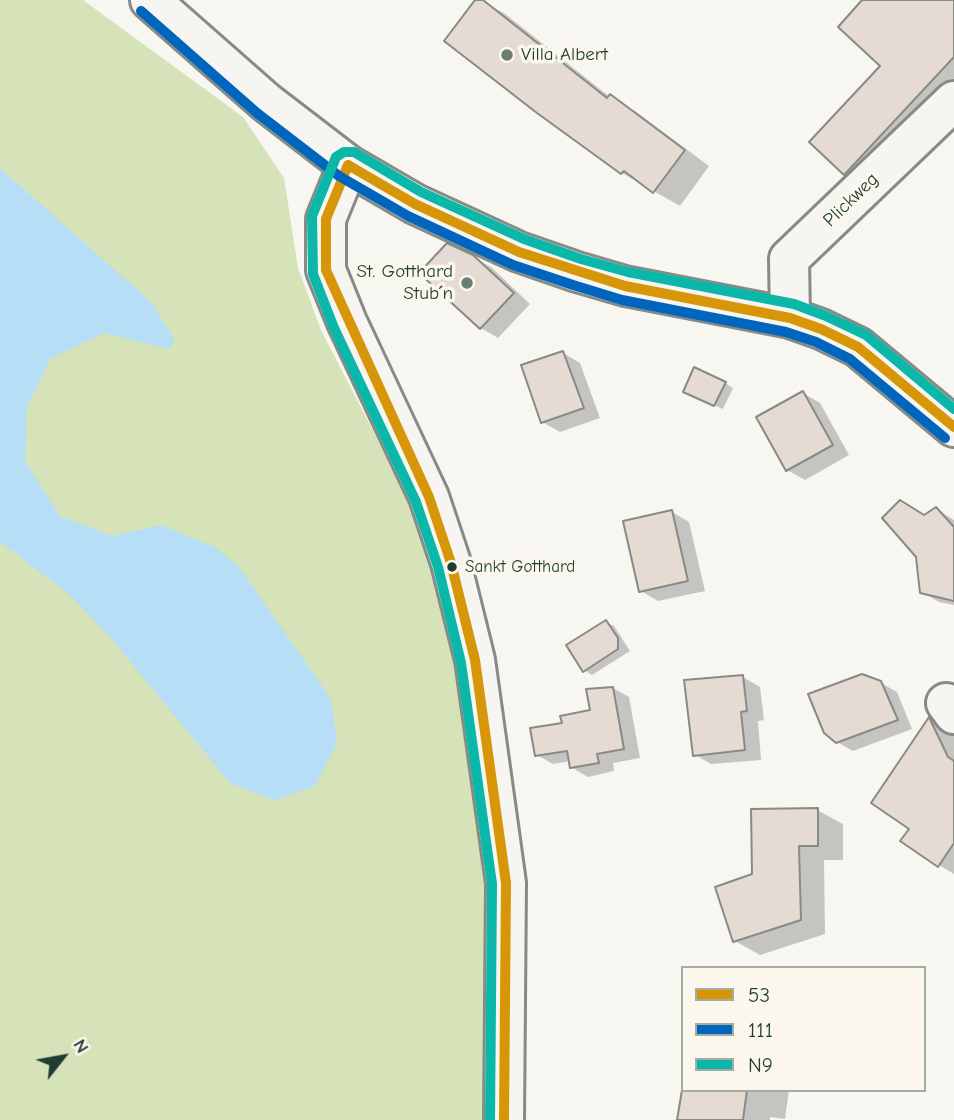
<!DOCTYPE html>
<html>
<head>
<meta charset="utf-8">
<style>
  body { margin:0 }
  #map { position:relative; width:954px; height:1120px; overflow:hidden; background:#f8f6f0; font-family:"Comic Neue",sans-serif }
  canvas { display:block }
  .legend { position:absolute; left:681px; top:966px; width:245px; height:126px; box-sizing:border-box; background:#fbf7ec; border:2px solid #a3ada2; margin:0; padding:9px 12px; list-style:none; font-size:21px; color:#1f3d34 }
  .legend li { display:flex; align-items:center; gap:14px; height:35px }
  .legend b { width:35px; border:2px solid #a3ada2 }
  .north { position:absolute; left:28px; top:1022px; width:70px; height:70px; -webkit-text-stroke:5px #fbf7ec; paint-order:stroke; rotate:59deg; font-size:19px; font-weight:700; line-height:28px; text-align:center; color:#1f3d34 }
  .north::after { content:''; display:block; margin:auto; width:24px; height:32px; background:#1f3d34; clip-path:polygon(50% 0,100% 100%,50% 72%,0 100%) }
</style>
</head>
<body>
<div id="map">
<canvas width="954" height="1120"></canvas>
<ul class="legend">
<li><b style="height:9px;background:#d79608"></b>53</li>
<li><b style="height:9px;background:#0065bd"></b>111</li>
<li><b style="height:9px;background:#0ab7a8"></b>N9</li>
</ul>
<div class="north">N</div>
</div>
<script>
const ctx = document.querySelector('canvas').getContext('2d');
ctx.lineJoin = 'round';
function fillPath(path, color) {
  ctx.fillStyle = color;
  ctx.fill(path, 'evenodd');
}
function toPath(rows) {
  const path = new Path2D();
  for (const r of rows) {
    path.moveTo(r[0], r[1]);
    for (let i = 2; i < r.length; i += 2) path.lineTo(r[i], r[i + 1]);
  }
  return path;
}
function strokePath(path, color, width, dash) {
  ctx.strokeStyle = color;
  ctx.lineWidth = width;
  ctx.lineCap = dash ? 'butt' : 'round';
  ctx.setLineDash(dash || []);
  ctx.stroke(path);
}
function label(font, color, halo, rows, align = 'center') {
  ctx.font = font + ' "Comic Neue",sans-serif';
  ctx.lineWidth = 7;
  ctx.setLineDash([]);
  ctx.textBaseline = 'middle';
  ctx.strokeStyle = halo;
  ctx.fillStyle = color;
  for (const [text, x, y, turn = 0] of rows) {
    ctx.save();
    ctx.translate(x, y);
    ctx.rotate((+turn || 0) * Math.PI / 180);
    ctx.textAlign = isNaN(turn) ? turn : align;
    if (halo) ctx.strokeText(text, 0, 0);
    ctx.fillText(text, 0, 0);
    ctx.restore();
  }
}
fillPath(toPath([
  [0,0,83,0,243,117,284,178,298,268,321,330,416,514,439,581,464,676,486,895,490,1120,0,1120]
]), '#d6e3b8');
fillPath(toPath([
  [0,168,152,303,175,341,168,349,104,333,50,359,27,407,25,461,60,516,112,536,161,525,216,548,239,567,331,699,337,743,315,786,275,800,230,783,110,637,70,595,0,542]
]), '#b6def6');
fillPath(toPath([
  [478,0,504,13,610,97,635,111,709,166,680,206,622,173,538,112],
  [865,0,954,0,954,93,867,186,845,173,882,66],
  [472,257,491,267,530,304,498,338,481,328,422,273],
  [563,353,580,363,600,418,560,432,542,422],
  [725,383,733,388,723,409,693,396],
  [803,393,820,403,849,455,805,480,787,470],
  [936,509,954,520,954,605,939,602,922,592,925,517],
  [672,512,689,522,705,591,658,601,641,591],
  [606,622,614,626,630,651,592,675,584,670],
  [743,677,760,687,764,720,758,721,761,760,711,764,694,754],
  [881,683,897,692,912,729,853,751,837,742],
  [613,688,629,697,640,758,613,763,614,771,588,777,571,767,570,761,553,764,537,755,564,724,592,712],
  [930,720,954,735,954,874,939,865,911,829],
  [817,810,843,824,843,860,824,860,825,934,760,955,735,941,754,876],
  [683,1090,789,1090,785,1119,770,1117,770,1120,674,1120,679,1120]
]), '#0003');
const building = toPath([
  [475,0,483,0,607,98,610,94,685,150,653,193,624,171,621,174,537,113,444,41,475,0],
  [862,0,954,0,954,57,844,175,809,142,880,66,838,27,862,0],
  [447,243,473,255,514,293,480,329,419,273,447,243],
  [563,351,584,408,541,423,521,365,563,351],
  [694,367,726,382,714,406,683,392,694,367],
  [803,391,833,445,786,471,756,417,803,391],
  [900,500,924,515,936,507,954,527,954,601,920,593,916,557,882,518,900,500],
  [672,510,688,581,639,592,623,521,672,510],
  [606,620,618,638,618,649,583,672,566,645,606,620],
  [862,674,881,681,898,720,836,743,824,733,808,694,862,674],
  [743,675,747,711,741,712,745,750,693,756,684,680,743,675],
  [613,687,624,749,597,754,599,763,570,768,567,751,535,756,530,728,562,723,560,716,590,710,586,689,613,687],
  [929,717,948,757,954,761,954,843,938,867,900,841,909,829,871,803,929,717],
  [818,808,818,846,799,846,801,920,733,942,715,887,752,874,751,809,818,808],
  [682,1090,747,1090,743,1120,677,1120,682,1090]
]);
fillPath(building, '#e5dbd2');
strokePath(building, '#868b86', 2);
const minor = toPath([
  [790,318,789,259,954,101],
  [946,703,954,714]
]);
const tertiary = toPath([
  [348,165,326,219,326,270,347,322,429,497,451,563,475,660,506,883,504,1120]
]);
const secondary = toPath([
  [150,0,266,102,348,165,415,204,519,252,577,272,625,286,790,318,821,329,858,347,954,427]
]);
strokePath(minor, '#868b86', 44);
strokePath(tertiary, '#868b86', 44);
strokePath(secondary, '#868b86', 44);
strokePath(minor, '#f6f5f1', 38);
strokePath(tertiary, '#f6f5f1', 38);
strokePath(secondary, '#f6f5f1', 38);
strokePath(toPath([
  [348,165,326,219,326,270,429,497,451,563,475,660,506,883,504,1120],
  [348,165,415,204,519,252,625,286,790,318,821,329,858,347,954,427]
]), '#d79608', 10);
strokePath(toPath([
  [141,11,257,113,339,176,408,216,513,265,573,285,622,300,786,332,816,342,850,359,945,438]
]), '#0065bd', 10);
strokePath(toPath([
  [490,1120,492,884,461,663,438,567,416,502,334,328,313,274,312,216,336,157,344,152,354,152,421,192,524,239,581,259,628,272,794,304,826,316,866,335,954,409]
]), '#0ab7a8', 10);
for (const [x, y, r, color] of [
  [507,55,7,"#6b7e76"],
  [467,283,7,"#6b7e76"],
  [452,567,6,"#1f3d34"]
]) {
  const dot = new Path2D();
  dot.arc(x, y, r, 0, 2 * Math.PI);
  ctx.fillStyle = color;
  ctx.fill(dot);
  strokePath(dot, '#fbf7ec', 2.5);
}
label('17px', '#1f3d34', '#fbf7ec', [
  ["Sankt Gotthard",465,567]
], 'left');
label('19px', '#1f3d34', '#fbf7ec', [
  ["Villa Albert",521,55],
  ["St. Gotthard",453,272,"right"],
  ["Stub´n",453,294,"right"]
], 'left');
label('19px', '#1f3d34', '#fbf7ec', [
  ["Plickweg",851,200,-44]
]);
</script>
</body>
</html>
